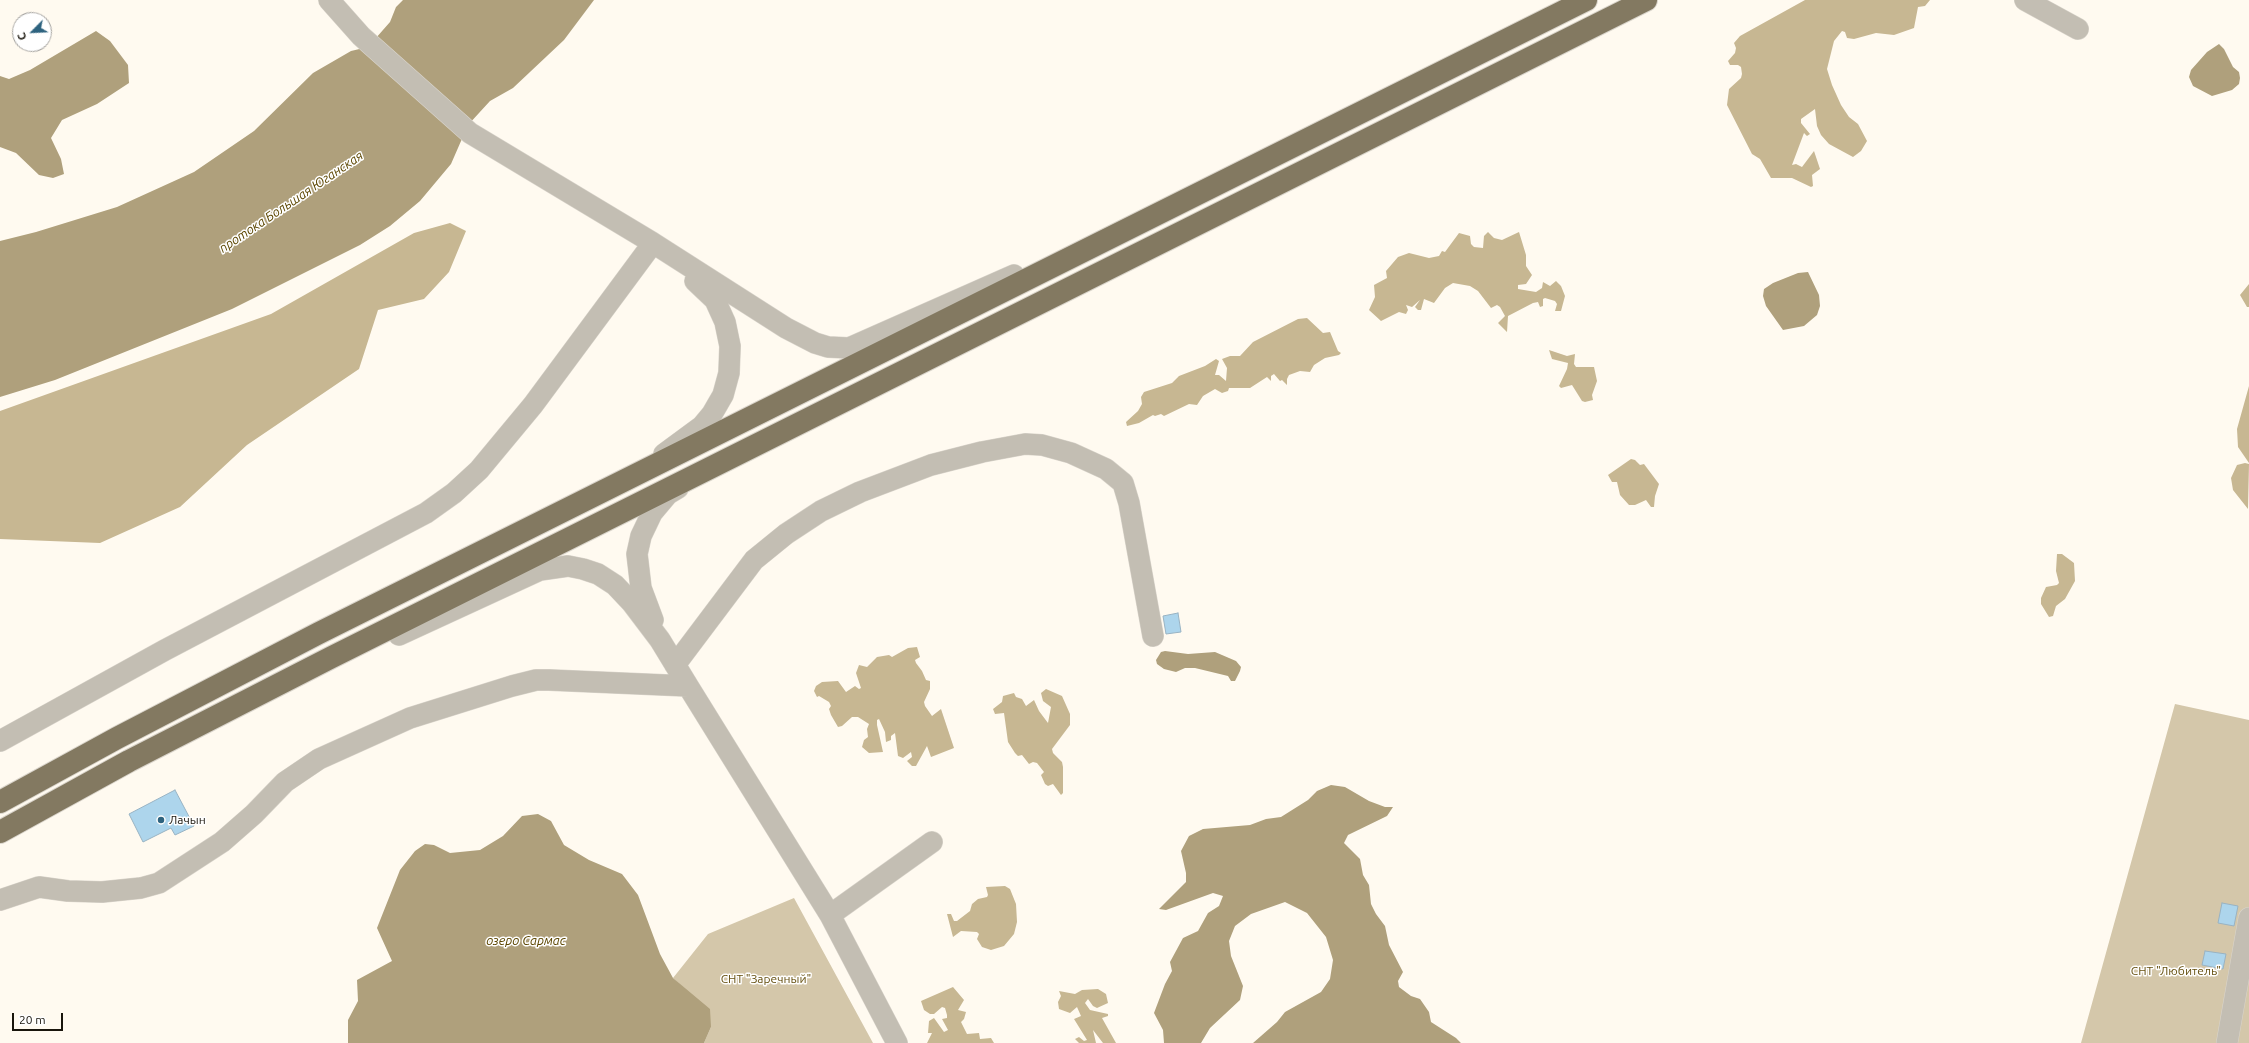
<!DOCTYPE html>
<html>
<head>
<meta charset="utf-8">
<style>
  body { margin:0 }
  #map { position:relative; width:2249px; height:1043px; overflow:hidden; background:#fffaf0; font-family:Ubuntu,sans-serif }
  canvas { display:block }
  .north { position:absolute; left:12px; top:12px; width:40px; height:40px; box-sizing:border-box; background:#fff; border:1px solid #a3a19e; border-radius:50%; rotate:246deg; font-size:11px; font-weight:700; line-height:16px; text-align:center; color:#19150c }
  .north::after { content:''; display:block; margin:auto; width:14px; height:18px; background:#2e637f; clip-path:polygon(50% 0,100% 100%,50% 72%,0 100%) }
  .scale { position:absolute; left:12px; top:1013px; width:51px; height:18px; box-sizing:border-box; border:2px solid #19150c; border-top:0; padding-left:5px; font-size:12px; line-height:14px; white-space:nowrap; color:#19150c; -webkit-text-stroke:3px #fff; paint-order:stroke }
</style>
</head>
<body>
<div id="map">
<canvas width="2249" height="1043"></canvas>
<div class="north">С</div>
<div class="scale">20 m</div>
</div>
<script>
const ctx = document.querySelector('canvas').getContext('2d');
ctx.lineJoin = 'round';
function fillPath(path, color) {
  ctx.fillStyle = color;
  ctx.fill(path, 'evenodd');
}
function toPath(rows) {
  const path = new Path2D();
  for (const r of rows) {
    path.moveTo(r[0], r[1]);
    for (let i = 2; i < r.length; i += 2) path.lineTo(r[i], r[i + 1]);
  }
  return path;
}
function strokePath(path, color, width, dash) {
  ctx.strokeStyle = color;
  ctx.lineWidth = width;
  ctx.lineCap = dash ? 'butt' : 'round';
  ctx.setLineDash(dash || []);
  ctx.stroke(path);
}
function label(font, color, halo, rows, align = 'center') {
  ctx.font = font + ' Ubuntu,sans-serif';
  ctx.lineWidth = 3;
  ctx.setLineDash([]);
  ctx.textBaseline = 'middle';
  ctx.strokeStyle = halo;
  ctx.fillStyle = color;
  for (const [text, x, y, turn = 0] of rows) {
    ctx.save();
    ctx.translate(x, y);
    ctx.rotate((+turn || 0) * Math.PI / 180);
    ctx.textAlign = isNaN(turn) ? turn : align;
    if (halo) ctx.strokeText(text, 0, 0);
    ctx.fillText(text, 0, 0);
    ctx.restore();
  }
}
fillPath(toPath([
  [2175,704,2249,720,2249,1043,2081,1043],
  [794,898,873,1043,704,1043,711,1027,690,994,673,978,708,934]
]), '#d4c7aa');
fillPath(toPath([
  [1805,0,1930,0,1925,6,1918,7,1914,28,1894,35,1876,33,1854,39,1847,38,1845,32,1842,31,1834,41,1827,69,1832,85,1841,105,1849,117,1858,124,1867,141,1861,151,1853,157,1829,144,1821,135,1817,126,1815,109,1801,119,1801,123,1810,134,1807,136,1804,133,1792,165,1796,164,1802,167,1814,151,1820,169,1812,175,1813,186,1811,187,1792,178,1771,178,1760,159,1752,154,1727,105,1729,89,1741,78,1742,74,1741,67,1738,65,1730,65,1728,61,1735,53,1736,48,1734,43,1740,36],
  [450,223,466,231,449,272,424,299,378,310,359,369,247,445,180,507,100,543,0,539,0,411,271,314,414,233],
  [1488,232,1494,238,1502,240,1519,232,1526,255,1526,266,1532,275,1526,284,1518,285,1518,289,1536,292,1542,288,1543,282,1550,286,1556,281,1561,286,1565,296,1561,311,1555,311,1557,304,1555,301,1545,298,1543,299,1543,306,1540,307,1538,302,1533,303,1508,316,1507,332,1498,323,1505,316,1500,307,1497,305,1491,308,1478,291,1470,286,1453,283,1445,288,1434,303,1424,299,1421,310,1418,310,1415,307,1420,300,1412,307,1406,305,1408,310,1406,314,1399,312,1381,321,1369,310,1375,297,1374,285,1387,278,1386,271,1398,257,1409,253,1429,258,1439,256,1442,251,1445,252,1459,233,1470,236,1471,244,1474,247,1483,248,1484,236],
  [2249,284,2249,307,2247,307,2240,295],
  [1307,318,1323,333,1330,332,1338,351,1341,353,1339,355,1325,358,1314,365,1310,372,1300,371,1289,375,1287,379,1287,385,1282,380,1280,381,1274,374,1271,376,1271,381,1267,377,1250,388,1229,388,1228,391,1222,393,1215,389,1203,396,1197,405,1189,404,1164,416,1161,414,1155,416,1153,415,1139,423,1127,426,1126,422,1138,411,1142,404,1141,397,1144,392,1172,383,1179,376,1205,366,1216,359,1219,361,1215,375,1219,375,1226,381,1227,368,1222,359,1230,356,1240,356,1253,342,1298,319],
  [1549,350,1567,356,1575,354,1574,364,1576,367,1594,367,1597,381,1592,395,1593,400,1585,402,1582,401,1572,385,1561,388,1559,386,1567,369,1568,363,1552,359],
  [2249,386,2249,463,2238,447,2237,429],
  [1631,459,1635,460,1640,465,1644,464,1659,484,1655,496,1654,507,1651,507,1646,500,1635,505,1629,505,1620,495,1617,482,1612,482,1608,475],
  [2245,463,2249,464,2248,509,2233,490,2231,478,2237,465],
  [2057,554,2062,554,2074,563,2075,581,2065,599,2056,606,2053,616,2049,617,2041,604,2041,598,2046,587,2057,585,2059,583,2056,571],
  [917,647,920,657,915,660,916,663,922,671,926,680,930,681,930,689,924,702,925,706,932,716,941,709,954,748,931,757,927,746,916,766,912,766,907,761,912,757,911,752,903,758,898,756,895,733,891,736,891,740,886,742,885,732,879,719,877,720,877,725,883,752,869,753,862,747,864,740,868,737,867,729,869,724,858,717,852,717,842,726,838,727,831,715,829,709,831,706,829,702,819,696,817,697,814,691,816,686,822,682,838,681,846,692,855,686,859,689,861,688,856,673,859,665,867,667,877,657,889,655,892,657,908,648],
  [1046,689,1062,696,1070,714,1070,725,1052,749,1053,753,1062,762,1063,767,1063,793,1061,795,1053,784,1048,786,1045,784,1041,775,1044,772,1037,763,1033,762,1029,764,1022,755,1018,756,1015,753,1008,742,1004,713,995,714,993,709,1002,702,1003,696,1014,693,1016,697,1022,699,1026,706,1034,700,1039,711,1048,723,1051,707,1043,701,1041,693],
  [1005,886,1010,889,1016,904,1017,922,1014,934,1004,946,991,950,982,947,977,939,979,934,977,932,961,931,953,937,947,914,951,914,954,921,957,921,970,911,972,904,978,899,987,897,988,895,986,887],
  [953,987,964,1000,958,1010,966,1012,964,1019,961,1022,967,1034,979,1033,980,1039,991,1038,994,1043,927,1043,932,1033,928,1033,929,1021,934,1018,944,1032,948,1030,942,1019,947,1018,947,1015,945,1008,942,1007,934,1014,930,1014,924,1010,921,1001],
  [1098,989,1106,994,1108,1003,1097,1008,1093,1006,1088,999,1085,1003,1090,1010,1108,1014,1108,1016,1102,1018,1116,1043,1103,1043,1093,1030,1096,1043,1079,1043,1075,1039,1079,1037,1084,1041,1087,1040,1074,1019,1081,1016,1077,1007,1070,1013,1059,1009,1058,1002,1061,996,1059,991,1075,994,1082,990]
]), '#c7b792');
fillPath(toPath([
  [403,0,594,0,564,40,513,88,490,101,468,125,451,164,420,201,390,226,360,245,232,309,55,380,0,397,0,241,36,232,117,207,194,172,254,131,313,73,351,51,368,47,390,22,396,7],
  [96,31,110,41,128,65,129,83,97,104,62,120,51,138,61,159,64,174,53,178,39,175,16,153,0,147,0,76,9,79,30,70],
  [2219,44,2224,49,2233,67,2239,72,2240,78,2239,84,2232,90,2212,96,2193,86,2189,77,2191,70,2207,52],
  [1808,272,1819,295,1820,306,1817,315,1804,326,1783,330,1766,306,1763,296,1764,289,1773,283,1798,273],
  [1165,651,1188,654,1215,652,1236,661,1241,667,1240,671,1235,681,1231,681,1228,676,1195,668,1185,668,1176,672,1164,669,1157,664,1156,660,1161,652],
  [1331,785,1345,787,1369,801,1385,807,1393,807,1387,816,1348,835,1344,843,1360,859,1363,875,1369,885,1371,904,1376,914,1385,926,1389,945,1403,972,1398,981,1399,987,1411,996,1420,999,1429,1012,1431,1022,1456,1038,1461,1043,1253,1043,1277,1022,1285,1012,1321,992,1330,979,1333,960,1326,937,1307,913,1285,902,1251,914,1235,926,1229,941,1231,956,1243,986,1240,1000,1210,1028,1201,1043,1164,1043,1163,1030,1154,1013,1165,984,1172,971,1170,962,1183,938,1198,931,1208,913,1219,906,1223,896,1213,893,1166,910,1159,909,1186,882,1186,873,1181,851,1189,836,1203,829,1250,825,1266,819,1281,817,1308,800,1317,791],
  [538,814,551,821,564,845,589,860,622,874,638,895,660,954,673,978,710,1009,711,1027,704,1043,348,1043,348,1020,358,1001,357,980,392,961,377,928,400,870,415,851,425,844,434,845,450,853,480,850,503,836,522,816]
]), '#afa07c');
const building = toPath([
  [1178,613,1181,632,1166,634,1163,616,1178,613],
  [175,790,194,826,175,835,171,828,143,842,129,814,175,790],
  [2222,903,2238,906,2234,926,2218,923,2222,903],
  [2205,951,2226,954,2223,969,2202,965,2205,951]
]);
fillPath(building, '#add5ec');
strokePath(building, '#99b3c3', 1);
const minor = toPath([
  [329,0,361,36,470,133,653,243,786,328,815,343,828,347,849,348,1014,275],
  [2025,0,2078,29],
  [664,454,702,426,712,414,723,395,729,373,730,346,725,322,715,300,695,281],
  [653,620,641,588,637,554,641,536,652,513,668,494,678,488],
  [399,635,540,570,568,566,583,569,598,574,615,585,632,603,660,640,688,686,830,915,897,1043],
  [675,665,754,560,786,534,821,511,860,492,931,465,982,452,1025,444,1042,445,1071,453,1106,469,1123,483,1129,503,1153,636],
  [0,741,165,650,426,513,454,493,479,470,533,405,653,243],
  [0,900,39,887,68,891,102,892,141,888,159,883,222,842,254,814,285,782,319,759,410,718,512,686,536,680,549,680,688,686],
  [830,915,932,842],
  [2227,1043,2249,918]
]);
const highway = toPath([
  [0,802,117,738,319,633,1586,0],
  [0,832,129,761,332,657,1646,0]
]);
strokePath(minor, '#dad5cc', 22);
strokePath(highway, '#dad5cc', 24);
strokePath(minor, '#c3beb3', 21);
strokePath(highway, '#837961', 22);
for (const [x, y, r, color] of [
  [161,820,4,"#2e637f"]
]) {
  const dot = new Path2D();
  dot.arc(x, y, r, 0, 2 * Math.PI);
  ctx.fillStyle = color;
  ctx.fill(dot);
  strokePath(dot, '#fff', 1.5);
}
label('12px', '#19150c', '#fff', [
  ["Лачын",169,820]
], 'left');
label('12px', '#654f0f', '#fff', [
  ["СНТ \"Любитель\"",2176,971],
  ["СНТ \"Заречный\"",766,979]
]);
label('italic 13px', '#5c4600', '#fff', [
  ["протока Большая Юганская",291,202,-34],
  ["озеро Сармас",526,941]
]);
</script>
</body>
</html>
